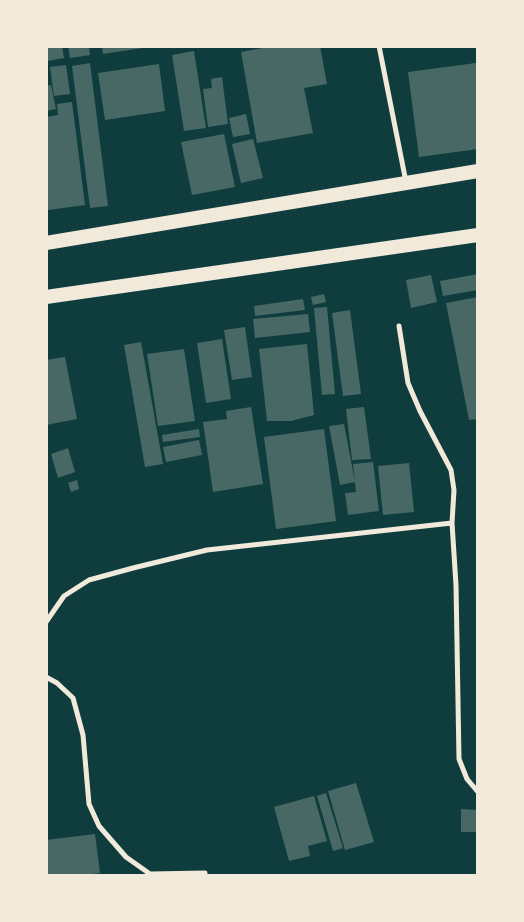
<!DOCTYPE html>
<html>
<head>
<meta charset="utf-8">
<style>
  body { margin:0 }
  #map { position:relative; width:524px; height:922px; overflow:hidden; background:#0f3d3e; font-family:Lato,sans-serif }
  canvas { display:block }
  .frame { position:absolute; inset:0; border:48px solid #f1e9da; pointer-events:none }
</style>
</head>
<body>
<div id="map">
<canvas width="524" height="922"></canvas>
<div class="frame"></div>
</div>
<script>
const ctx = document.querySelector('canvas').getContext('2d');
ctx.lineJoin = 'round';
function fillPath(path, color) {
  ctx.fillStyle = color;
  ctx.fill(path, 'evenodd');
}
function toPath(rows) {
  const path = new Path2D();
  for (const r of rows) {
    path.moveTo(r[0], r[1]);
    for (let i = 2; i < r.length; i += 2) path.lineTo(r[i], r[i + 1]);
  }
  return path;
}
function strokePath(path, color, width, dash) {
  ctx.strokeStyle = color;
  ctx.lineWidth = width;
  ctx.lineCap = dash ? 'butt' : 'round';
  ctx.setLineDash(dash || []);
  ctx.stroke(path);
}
fillPath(toPath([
  [46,46,62,46,64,58,48,61],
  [68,46,89,46,90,55,70,58],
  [102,46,149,46,149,47,103,54],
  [273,46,320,46,327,84,304,88,313,133,257,143,241,52],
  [194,51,206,128,184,131,172,55],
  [90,63,108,206,90,208,72,66],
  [476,63,478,78,478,149,419,157,408,72],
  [159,64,165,111,105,120,98,73],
  [66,65,70,94,54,96,50,67],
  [222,77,228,124,208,127,203,89,212,88,211,79],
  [51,85,56,109,46,111,46,86],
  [72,102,85,205,48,210,46,196,46,117,58,115,57,104],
  [246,114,250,134,233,137,229,118],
  [224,134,235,187,192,195,181,142],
  [253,139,263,178,241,183,232,144],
  [478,274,478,290,443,296,440,281],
  [431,275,437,302,411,308,406,280],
  [324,294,326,302,313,305,311,297],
  [478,297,478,419,469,420,446,303],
  [303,299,305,310,255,316,254,306],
  [327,307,335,394,322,395,314,308],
  [350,310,361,394,343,396,332,313],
  [308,314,310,332,255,338,253,319],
  [245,327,252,377,232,380,224,330],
  [222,339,231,399,206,403,197,343],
  [141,342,163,464,145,467,124,345],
  [307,344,314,415,291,421,267,421,259,349],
  [184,349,195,421,158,426,147,354],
  [65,357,77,419,46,425,46,360],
  [251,407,263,484,213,492,203,422,227,419,226,411],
  [364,407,371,459,352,460,346,409],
  [344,424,355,482,340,485,329,426],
  [199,429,200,437,163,442,162,435],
  [324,429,336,521,276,529,264,437],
  [199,440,202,455,166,462,163,447],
  [68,448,75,472,58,478,51,454],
  [373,462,379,511,348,515,345,493,356,492,353,464],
  [409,463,414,512,383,515,378,466],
  [77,480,79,489,71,492,68,483],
  [356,783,374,842,345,850,328,791],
  [326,793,343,848,333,851,317,796],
  [314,796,327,841,308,846,310,856,289,861,274,807],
  [461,809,478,810,478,832,461,832],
  [95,834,100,873,76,876,46,876,46,840]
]), '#486865');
strokePath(toPath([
  [379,46,406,182],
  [399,326,408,383,420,411,451,470,454,490,452,523],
  [46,622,64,596,89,580,133,568,207,550,452,523,456,585,459,759,467,779,478,792],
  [46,677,57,683,73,698,83,735,89,804,99,826,126,857,150,874,205,873]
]), '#f1e9da', 5);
strokePath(toPath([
  [46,243,478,171],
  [46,297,478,235]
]), '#f1e9da', 14);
</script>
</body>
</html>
